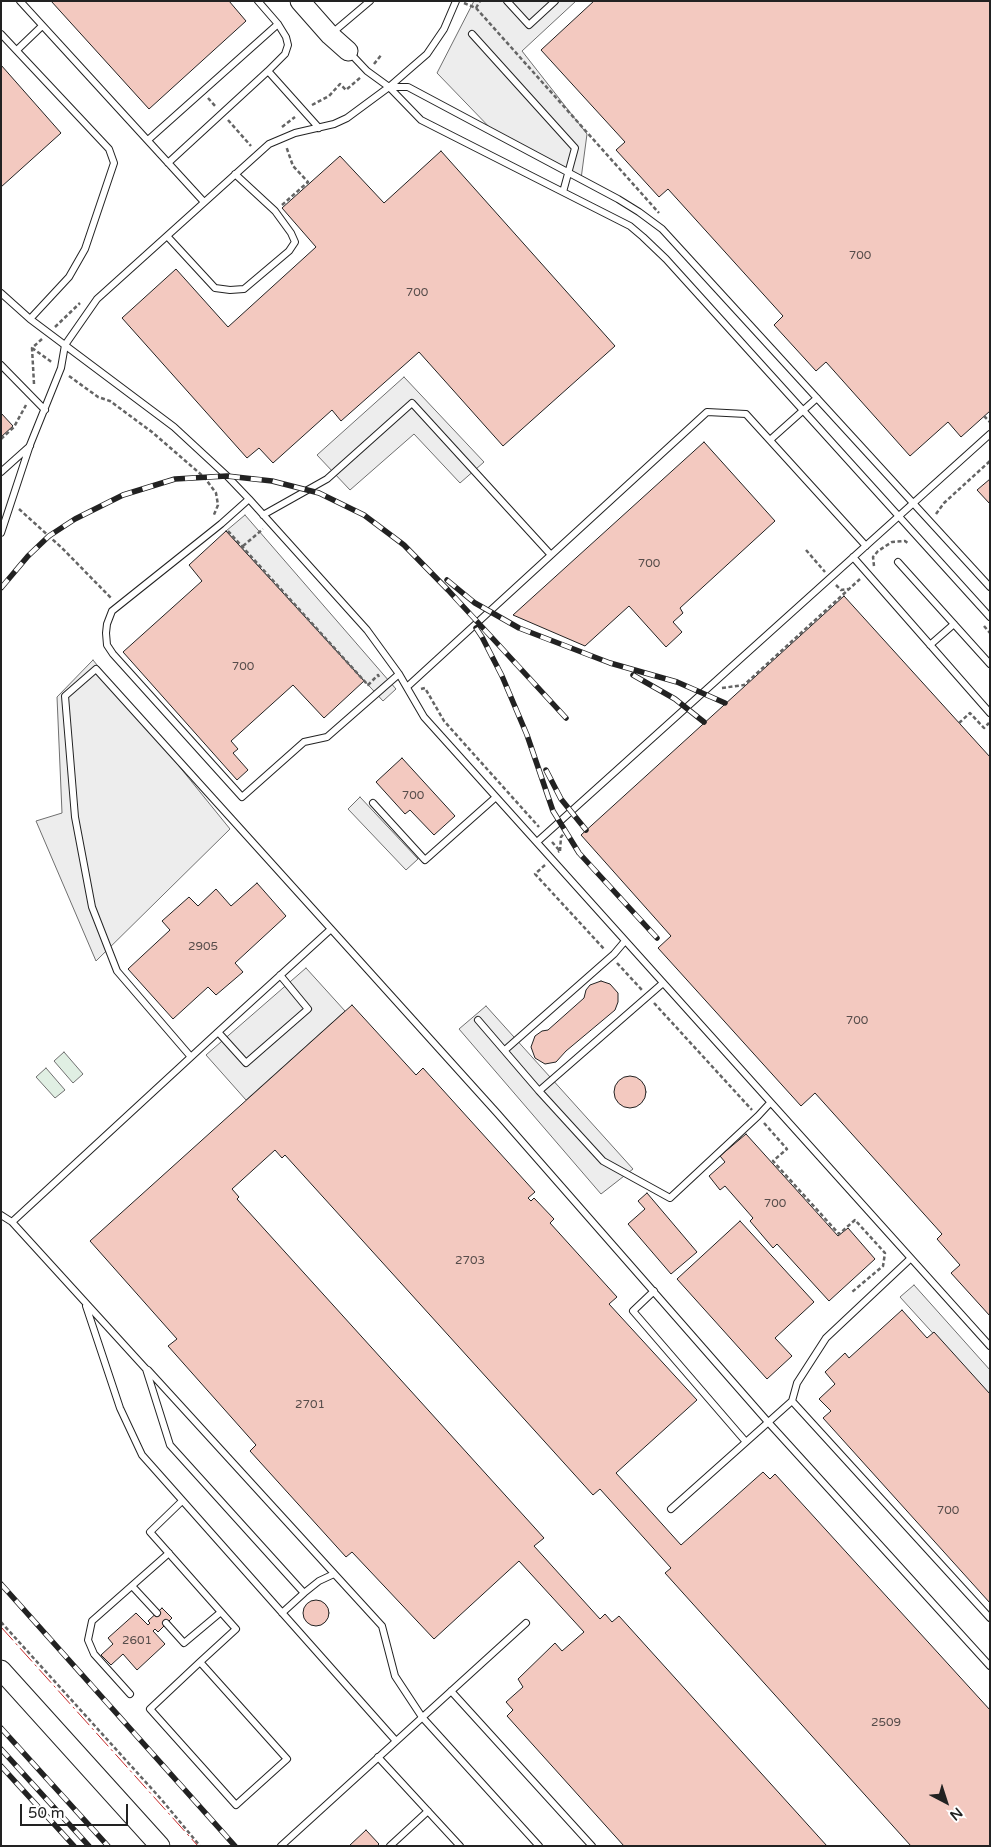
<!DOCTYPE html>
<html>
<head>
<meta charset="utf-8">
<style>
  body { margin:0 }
  #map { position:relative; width:991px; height:1847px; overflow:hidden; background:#fff; font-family:"Varela Round",sans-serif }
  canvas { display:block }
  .frame { position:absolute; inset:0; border:2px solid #222; pointer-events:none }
  .north { position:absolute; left:921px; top:1777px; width:50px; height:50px; -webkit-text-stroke:4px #fff; paint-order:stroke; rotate:140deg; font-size:14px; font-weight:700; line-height:20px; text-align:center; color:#222 }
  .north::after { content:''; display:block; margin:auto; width:18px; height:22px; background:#222; clip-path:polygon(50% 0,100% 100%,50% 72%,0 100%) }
  .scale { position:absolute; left:20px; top:1804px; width:108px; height:22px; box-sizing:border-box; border:2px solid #222; border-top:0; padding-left:6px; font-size:15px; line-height:18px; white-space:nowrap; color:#222; -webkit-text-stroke:4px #fff; paint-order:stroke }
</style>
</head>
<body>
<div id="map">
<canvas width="991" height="1847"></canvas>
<div class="frame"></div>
<div class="north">N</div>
<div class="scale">50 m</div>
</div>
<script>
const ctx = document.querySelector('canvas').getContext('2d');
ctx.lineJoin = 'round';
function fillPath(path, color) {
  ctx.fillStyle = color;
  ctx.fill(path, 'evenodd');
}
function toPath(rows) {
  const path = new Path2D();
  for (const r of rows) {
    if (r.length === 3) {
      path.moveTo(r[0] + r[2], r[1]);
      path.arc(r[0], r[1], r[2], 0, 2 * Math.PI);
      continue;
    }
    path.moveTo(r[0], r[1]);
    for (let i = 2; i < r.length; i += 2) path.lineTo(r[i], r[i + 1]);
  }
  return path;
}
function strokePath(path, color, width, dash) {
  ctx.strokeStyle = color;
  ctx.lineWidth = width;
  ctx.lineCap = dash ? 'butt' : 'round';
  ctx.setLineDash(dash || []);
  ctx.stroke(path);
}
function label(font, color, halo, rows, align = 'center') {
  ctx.font = font + ' "Varela Round",sans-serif';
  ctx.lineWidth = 4;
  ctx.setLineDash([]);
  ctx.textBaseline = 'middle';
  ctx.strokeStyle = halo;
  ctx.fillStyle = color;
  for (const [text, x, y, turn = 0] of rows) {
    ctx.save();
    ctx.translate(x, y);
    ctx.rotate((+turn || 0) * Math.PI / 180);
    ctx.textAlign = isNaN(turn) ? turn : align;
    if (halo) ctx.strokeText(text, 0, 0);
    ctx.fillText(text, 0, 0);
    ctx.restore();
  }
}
const green = toPath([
  [64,1052,83,1074,73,1083,54,1061,64,1052],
  [46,1068,65,1090,55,1098,36,1077,46,1068]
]);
fillPath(green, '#e0efe3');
strokePath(green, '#6f6f6f', 1);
const parking = toPath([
  [474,1,576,1,522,51,587,134,581,179,495,133,437,73,474,1],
  [404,377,484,462,460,483,414,434,350,490,317,455,404,377],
  [245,515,396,689,383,701,226,531,245,515],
  [93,660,230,829,96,961,36,821,62,813,57,697,93,660],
  [360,797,418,859,406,870,348,809,360,797],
  [306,968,345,1011,246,1100,206,1055,306,968],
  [486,1006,633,1169,601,1194,459,1029,486,1006],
  [914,1285,990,1370,990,1396,900,1297,914,1285]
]);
fillPath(parking, '#ededed');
strokePath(parking, '#6f6f6f', 1);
const building = toPath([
  [51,1,229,1,246,21,149,109,51,1],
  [594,1,990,1,990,411,961,437,948,422,910,456,826,362,816,371,774,325,783,316,668,189,659,197,616,150,625,142,541,50,594,1],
  [1,65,61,133,1,187,1,65],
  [441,151,615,346,503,446,419,352,341,421,332,410,273,463,259,448,247,458,122,318,176,269,228,327,316,247,282,208,340,156,384,203,441,151],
  [1,413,13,426,1,437,1,413],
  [704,442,775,521,680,608,683,613,673,622,682,632,666,647,629,606,585,646,513,615,704,442],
  [990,479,990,504,977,490,990,479],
  [226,531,364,681,324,718,293,685,231,741,238,749,233,753,248,770,237,780,123,652,202,581,189,565,226,531],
  [844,596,990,757,990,1316,951,1273,960,1265,937,1239,942,1234,815,1093,801,1106,658,948,671,936,581,835,844,596],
  [402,758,455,816,434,835,410,810,405,814,376,782,402,758],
  [257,883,286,916,235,963,243,972,216,995,208,987,173,1019,128,969,170,930,162,921,189,897,198,906,216,889,231,906,257,883],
  [601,981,610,984,618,993,618,1002,615,1010,566,1051,556,1062,545,1064,535,1058,531,1047,535,1036,542,1031,548,1030,584,998,586,990,590,985,601,981],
  [352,1005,416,1075,423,1068,535,1192,528,1198,531,1201,534,1198,554,1219,550,1223,617,1297,609,1304,697,1400,616,1473,681,1545,763,1472,770,1479,775,1474,990,1710,990,1846,911,1846,665,1573,671,1568,600,1489,593,1495,285,1155,282,1158,275,1150,232,1189,239,1197,237,1199,544,1538,534,1546,600,1619,605,1614,612,1622,619,1616,827,1846,624,1846,507,1716,513,1710,506,1702,523,1687,518,1679,555,1643,562,1651,584,1632,519,1561,434,1639,352,1552,346,1557,250,1451,256,1445,168,1346,177,1339,90,1241,352,1005],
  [630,1092,16],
  [746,1134,838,1236,848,1228,875,1259,829,1301,777,1244,773,1248,750,1221,753,1218,725,1186,720,1190,709,1176,725,1162,720,1156,746,1134],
  [647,1193,697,1252,671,1274,628,1224,645,1209,638,1201,647,1193],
  [740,1221,814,1302,775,1338,792,1356,767,1379,677,1279,740,1221],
  [902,1310,927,1338,934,1332,990,1394,990,1603,823,1418,831,1411,819,1399,835,1384,825,1372,845,1353,849,1358,902,1310],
  [316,1613,13],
  [162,1608,172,1618,158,1632,155,1629,153,1631,165,1644,137,1670,123,1654,111,1665,101,1655,113,1644,108,1638,136,1613,148,1625,150,1623,148,1621,162,1608],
  [366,1830,379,1844,377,1846,349,1846,366,1830]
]);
fillPath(building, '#f3c9c0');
strokePath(building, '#222', 1);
const lane = toPath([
  [20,1,204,202],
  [258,1,278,24,286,37,288,45,285,54,268,71,319,128],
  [507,1,529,25,555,1],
  [1,34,109,149,114,163,85,249,69,277,30,319],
  [331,34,370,1],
  [472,34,575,148,563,192],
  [17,50,42,26],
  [350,53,367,71,389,87,421,120,630,226,643,237,666,259,990,617],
  [389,87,408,87,618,199,639,212,662,229,990,587],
  [148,140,278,24],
  [168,163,268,71],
  [167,236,215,288,230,290,244,289,289,251,295,242,291,233,275,211,235,174],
  [1,293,30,319,174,427,227,476,249,499,367,630,399,674,424,717,990,1346],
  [1,365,45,410],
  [770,440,817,398],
  [1,472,30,446],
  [249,499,221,524,112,611,107,624,106,633,107,645,113,654,242,797,304,742,327,737,399,674],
  [263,515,327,479,412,403,551,555],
  [1,533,30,445,61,368,65,345,97,299,269,144,295,133,334,124,347,118,389,87,427,54,444,29,456,1],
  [853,557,990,713],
  [898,562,990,664],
  [930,645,954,624],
  [407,687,707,412,746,414,866,546],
  [373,803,425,860,496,797],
  [537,842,990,434],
  [280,975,308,1009,246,1063,218,1032,331,929,497,1113,768,1422,990,1666],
  [663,983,539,1091,603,1161,670,1198,758,1116,770,1103],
  [478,1020,539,1091],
  [218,1032,12,1222,146,1369,170,1445,304,1593,319,1581,334,1574],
  [505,1050,614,954,625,941],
  [191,1057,117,971,92,907,75,817,65,696,96,669,331,929],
  [1,1215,12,1222],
  [910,1259,826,1338,797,1383,792,1401,990,1618],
  [654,1291,633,1311,746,1442],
  [86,1306,120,1408,142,1455,396,1741],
  [148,1370,382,1626,395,1676,422,1717,539,1846],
  [182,1501,150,1532,236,1629,200,1662,150,1709,236,1805,287,1759,200,1662],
  [671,1509,792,1401],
  [132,1586,157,1613],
  [282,1613,304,1593],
  [166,1623,184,1643,221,1612],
  [451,1691,592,1846],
  [130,1694,94,1654,88,1640,92,1621,169,1553],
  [378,1757,460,1846],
  [281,1846,526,1623],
  [390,1846,428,1811]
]);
const secondary = toPath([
  [300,1,330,35,348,51],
  [1,1670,160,1846]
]);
strokePath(lane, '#222', 8);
strokePath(secondary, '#222', 21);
strokePath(toPath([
  [464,3,476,8,659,213],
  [476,8,480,1],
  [374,64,382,54],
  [208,98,216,107],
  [312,105,329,96,340,84,346,90,361,77],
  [228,120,251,146],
  [282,127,295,117],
  [282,205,308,182,293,166,286,146],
  [55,327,80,303],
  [32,348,53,363],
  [69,376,98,397,110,401,152,432,204,477,216,493,218,505,213,517],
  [34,384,32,348,42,339],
  [984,416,990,422],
  [1,439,14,427,26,405],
  [19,509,62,548,112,599],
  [936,514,944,503,990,461],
  [228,531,368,685,378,675,379,677],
  [243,546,263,529],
  [806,550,825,572],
  [874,566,873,557,878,551,892,542,905,541,909,544],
  [836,585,841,590,848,589],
  [984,626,990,633],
  [722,688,744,685,860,579],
  [421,689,425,688,444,721,539,827],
  [959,723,970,713,984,728,989,723],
  [552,842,560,851,558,852],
  [560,851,561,837,566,831],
  [545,865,535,874,605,950],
  [617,963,642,990],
  [654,1003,752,1110],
  [764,1123,787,1149,773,1161,839,1234,855,1220,885,1253,883,1266,852,1292],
  [1,1622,161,1799,200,1846]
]), '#646464', 2.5, [4, 2.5]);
strokePath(lane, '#fff', 6);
strokePath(secondary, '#fff', 19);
const rail = toPath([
  [447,580,475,603,519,628,610,663,677,682,725,703],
  [1,588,28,556,49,536,75,519,123,495,175,479,227,476,272,481,319,493,364,515,404,545,448,590,566,718],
  [476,628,482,637,502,676,527,735,553,811,579,853,657,938],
  [633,675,675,699,704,722],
  [546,770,561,799,586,830],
  [1,1584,235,1846],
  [1,1728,108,1846],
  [1,1749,89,1846],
  [1,1766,74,1846]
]);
strokePath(rail, '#222', 5.5);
strokePath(rail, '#fff', 4, [11]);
strokePath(toPath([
  [1,1627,198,1846]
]), '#c62828', 1, [18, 4, 2.5, 4]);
label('12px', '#564c4a', null, [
  ["700",860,256],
  ["700",417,293],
  ["700",649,564],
  ["700",243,667],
  ["700",413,796],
  ["2905",203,947],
  ["700",857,1021],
  ["700",775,1204],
  ["2703",470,1261],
  ["2701",310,1405],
  ["700",948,1511],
  ["2601",137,1641],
  ["2509",886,1723]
]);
</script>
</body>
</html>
